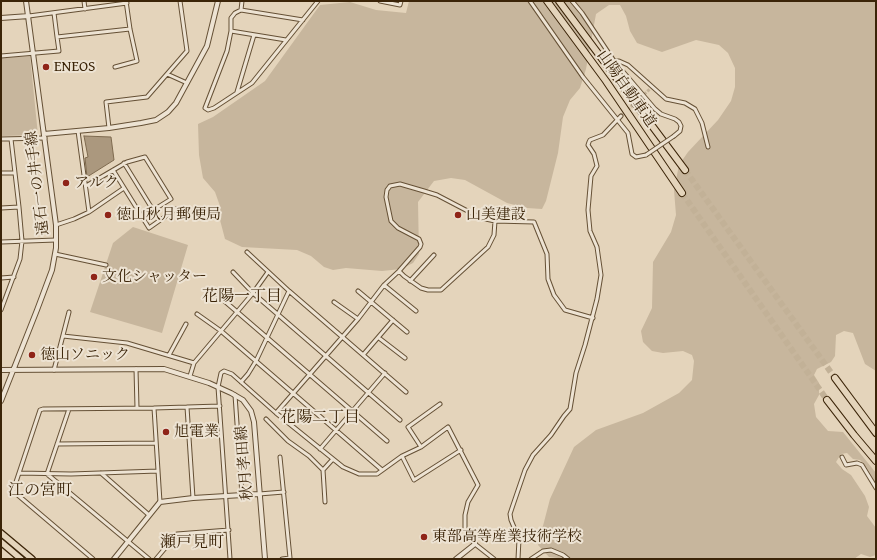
<!DOCTYPE html>
<html>
<head>
<meta charset="utf-8">
<style>
  body { margin:0 }
  #map { position:relative; width:877px; height:560px; overflow:hidden; background:#e4d4bb; font-family:"Gentium Book Plus",serif }
  canvas { display:block }
  .frame { position:absolute; inset:0; border:2px solid #3b2408; pointer-events:none }
</style>
</head>
<body>
<div id="map">
<canvas width="877" height="560"></canvas>
<div class="frame"></div>
</div>
<script>
const ctx = document.querySelector('canvas').getContext('2d');
ctx.lineJoin = 'round';
function fillPath(path, color) {
  ctx.fillStyle = color;
  ctx.fill(path, 'evenodd');
}
function toPath(rows) {
  const path = new Path2D();
  for (const r of rows) {
    path.moveTo(r[0], r[1]);
    for (let i = 2; i < r.length; i += 2) path.lineTo(r[i], r[i + 1]);
  }
  return path;
}
function strokePath(path, color, width, dash) {
  ctx.strokeStyle = color;
  ctx.lineWidth = width;
  ctx.lineCap = dash ? 'butt' : 'round';
  ctx.setLineDash(dash || []);
  ctx.stroke(path);
}
function label(font, color, halo, rows, align = 'center') {
  ctx.font = font + ' "Gentium Book Plus","Noto Serif JP",serif';
  ctx.lineWidth = 4;
  ctx.setLineDash([]);
  ctx.textBaseline = 'middle';
  ctx.strokeStyle = halo;
  ctx.fillStyle = color;
  for (const [text, x, y, turn = 0] of rows) {
    ctx.save();
    ctx.translate(x, y);
    ctx.rotate((+turn || 0) * Math.PI / 180);
    ctx.textAlign = isNaN(turn) ? turn : align;
    if (halo) ctx.strokeText(text, 0, 0);
    ctx.fillText(text, 0, 0);
    ctx.restore();
  }
}
fillPath(toPath([
  [409,1,876,1,876,371,865,364,853,333,844,331,836,335,835,356,831,362,817,369,814,375,819,383,819,395,814,404,816,417,828,431,843,432,876,473,876,483,867,468,860,460,853,459,847,453,841,454,836,462,842,469,851,475,865,496,869,507,867,516,876,528,876,555,870,557,861,554,854,559,567,559,549,557,538,545,550,499,574,447,596,430,643,413,679,393,692,380,694,361,692,355,683,351,663,353,652,351,643,342,641,331,652,308,653,262,671,232,676,215,674,190,679,165,688,152,718,120,731,101,735,87,735,68,728,53,719,45,696,40,662,52,637,43,630,31,626,16,620,5,609,5,596,14,586,69,580,88,570,100,563,117,558,153,546,201,542,209,527,208,507,203,465,180,451,178,434,181,418,202,419,254,413,263,401,269,382,271,346,268,333,270,324,267,311,256,297,250,242,247,225,239,220,220,220,206,215,192,203,178,199,155,198,124,213,117,265,81,320,5,350,2,376,10,406,13],
  [30,56,38,135,1,136,1,58],
  [133,227,188,245,162,333,90,312,113,243]
]), '#c7b69d');
const water = toPath([
  [84,136,111,137,114,160,87,177,85,158,88,157,84,136]
]);
fillPath(water, '#ab987e');
strokePath(water, '#7e6a4f', 1);
strokePath(toPath([
  [621,116,651,88]
]), '#c2b197', 3, [3, 1.5]);
strokePath(toPath([
  [685,170,835,378],
  [682,193,827,400]
]), '#c2b197', 6, [6, 3]);
const minor = toPath([
  [84,1,85,9],
  [380,1,400,5,401,1],
  [530,1,583,77,628,133,632,154,636,157,646,155],
  [572,1,582,13,614,61,619,61,628,65,666,99,685,103,695,109,702,123,708,147],
  [241,10,242,1],
  [54,13,57,37],
  [29,16,127,3],
  [303,20,241,10,235,13,231,18,231,31,227,51,205,108,208,110,214,108,252,83,318,1],
  [231,31,286,40],
  [1,56,59,51,57,37,130,29],
  [614,61,655,109,661,114,675,119,679,122,681,126,680,131,674,136],
  [115,67,137,61,130,29,126,1],
  [167,74,187,83],
  [237,92,254,35],
  [109,128,106,102,147,97,187,51,180,1],
  [78,131,89,212],
  [1,139,45,138],
  [124,163,153,210],
  [113,170,149,228,176,209],
  [1,173,14,173],
  [86,186,127,162,145,157,171,199,142,217],
  [1,208,19,207],
  [56,225,74,219,89,212,124,188],
  [1,242,56,240],
  [247,252,289,291,406,392],
  [55,254,106,265],
  [399,271,404,276,421,288,428,290,441,290,488,247,494,235,495,221],
  [233,272,253,293,400,420],
  [1,278,14,277],
  [410,281,434,255],
  [384,285,416,311],
  [358,291,407,332],
  [214,292,387,441],
  [334,302,358,319],
  [1,310,20,259,22,241,19,207,11,139],
  [197,314,221,331,382,470],
  [63,336,127,343,194,363],
  [379,338,405,358],
  [169,355,186,324],
  [363,355,393,320],
  [136,369,137,408],
  [54,370,69,312],
  [190,376,194,363,253,293,268,272],
  [241,382,248,374,256,361,289,291],
  [235,395,242,495],
  [187,407,193,498],
  [154,408,160,502],
  [276,413,358,319,384,285,399,271,420,247,421,244,419,239,398,228,391,221,386,197,387,190,390,186,400,184,424,191,437,195,481,218,495,221,534,222,547,254,548,279,554,295,565,310,593,318],
  [266,419,288,441,309,456,323,470],
  [57,444,156,443],
  [421,447,408,427,440,404],
  [320,449,385,373],
  [402,456,414,480,461,450],
  [280,457,290,558,282,559],
  [842,457,846,465,857,463,862,465,876,488],
  [19,473,71,474,158,471],
  [101,473,149,515],
  [47,474,149,559],
  [47,474,69,409],
  [259,494,284,492],
  [325,502,323,470,333,459],
  [93,559,13,491,40,410,43,409,154,408,220,406],
  [156,559,177,534,229,530],
  [230,559,218,387,221,373,224,371,232,374,276,413,343,467,359,474,377,474,402,456,421,447,448,427,478,485,468,502,465,515,465,529,475,544,494,559],
  [518,559,519,539,511,520,510,514,512,508,525,470,533,455,551,435,564,416,570,409,576,373,585,345,597,299,601,275,597,247,590,231,588,210,591,176,597,166,594,154,588,145,589,142,590,140,603,135,621,116],
  [531,559,543,551,551,550,563,555,568,559]
]);
const tertiary = toPath([
  [1,18,29,16],
  [44,134,109,128,141,123,156,120,168,112,176,103,207,46,218,1],
  [1,370,164,369,209,383,231,393,243,400,251,411,254,422,265,559],
  [1,401,37,310,52,270,56,248,56,225,26,1],
  [114,559,160,502,193,498,259,494],
  [456,559,475,544]
]);
const trunk = toPath([
  [1,533,32,559],
  [1,542,21,559]
]);
const motorway = toPath([
  [547,1,606,81,682,193],
  [559,1,685,170],
  [835,378,876,433],
  [827,400,854,435,876,461]
]);
strokePath(minor, '#655035', 5);
strokePath(tertiary, '#655035', 6);
strokePath(trunk, '#3b2408', 8);
strokePath(motorway, '#3b2408', 8);
strokePath(minor, '#ede3d3', 3);
strokePath(tertiary, '#ede3d3', 4);
strokePath(trunk, '#e4d4bb', 5.5);
strokePath(motorway, '#e4d4bb', 6);
const minorBridge = toPath([
  [646,155,674,136]
]);
strokePath(minorBridge, '#655035', 5, []);
strokePath(minorBridge, '#ede3d3', 3);
for (const [x, y, r, color] of [
  [46,67,4,"#8f2418"],
  [66,183,4,"#8f2418"],
  [108,215,4,"#8f2418"],
  [458,215,4,"#8f2418"],
  [94,277,4,"#8f2418"],
  [32,355,4,"#8f2418"],
  [166,432,4,"#8f2418"],
  [424,537,4,"#8f2418"]
]) {
  const dot = new Path2D();
  dot.arc(x, y, r, 0, 2 * Math.PI);
  ctx.fillStyle = color;
  ctx.fill(dot);
  strokePath(dot, '#ede3d3', 1.5);
}
label('15px', '#3b2408', '#ede3d3', [
  ["ENEOS",54,67],
  ["アルク",74,183],
  ["徳山秋月郵便局",116,215],
  ["山美建設",466,215],
  ["文化シャッター",102,277],
  ["徳山ソニック",40,355],
  ["旭電業",174,432],
  ["東部高等産業技術学校",432,537]
], 'left');
label('15px', '#3b2408', '#ede3d3', [
  ["山陽自動車道",626,89,55],
  ["遠石一の井手線",38,183,-97],
  ["秋月孝田線",245,463,-95]
]);
label('16px', '#3b2408', '#ede3d3', [
  ["花陽一丁目",242,297],
  ["花陽二丁目",320,418],
  ["江の宮町",40,491],
  ["瀬戸見町",192,543]
]);
</script>
</body>
</html>
